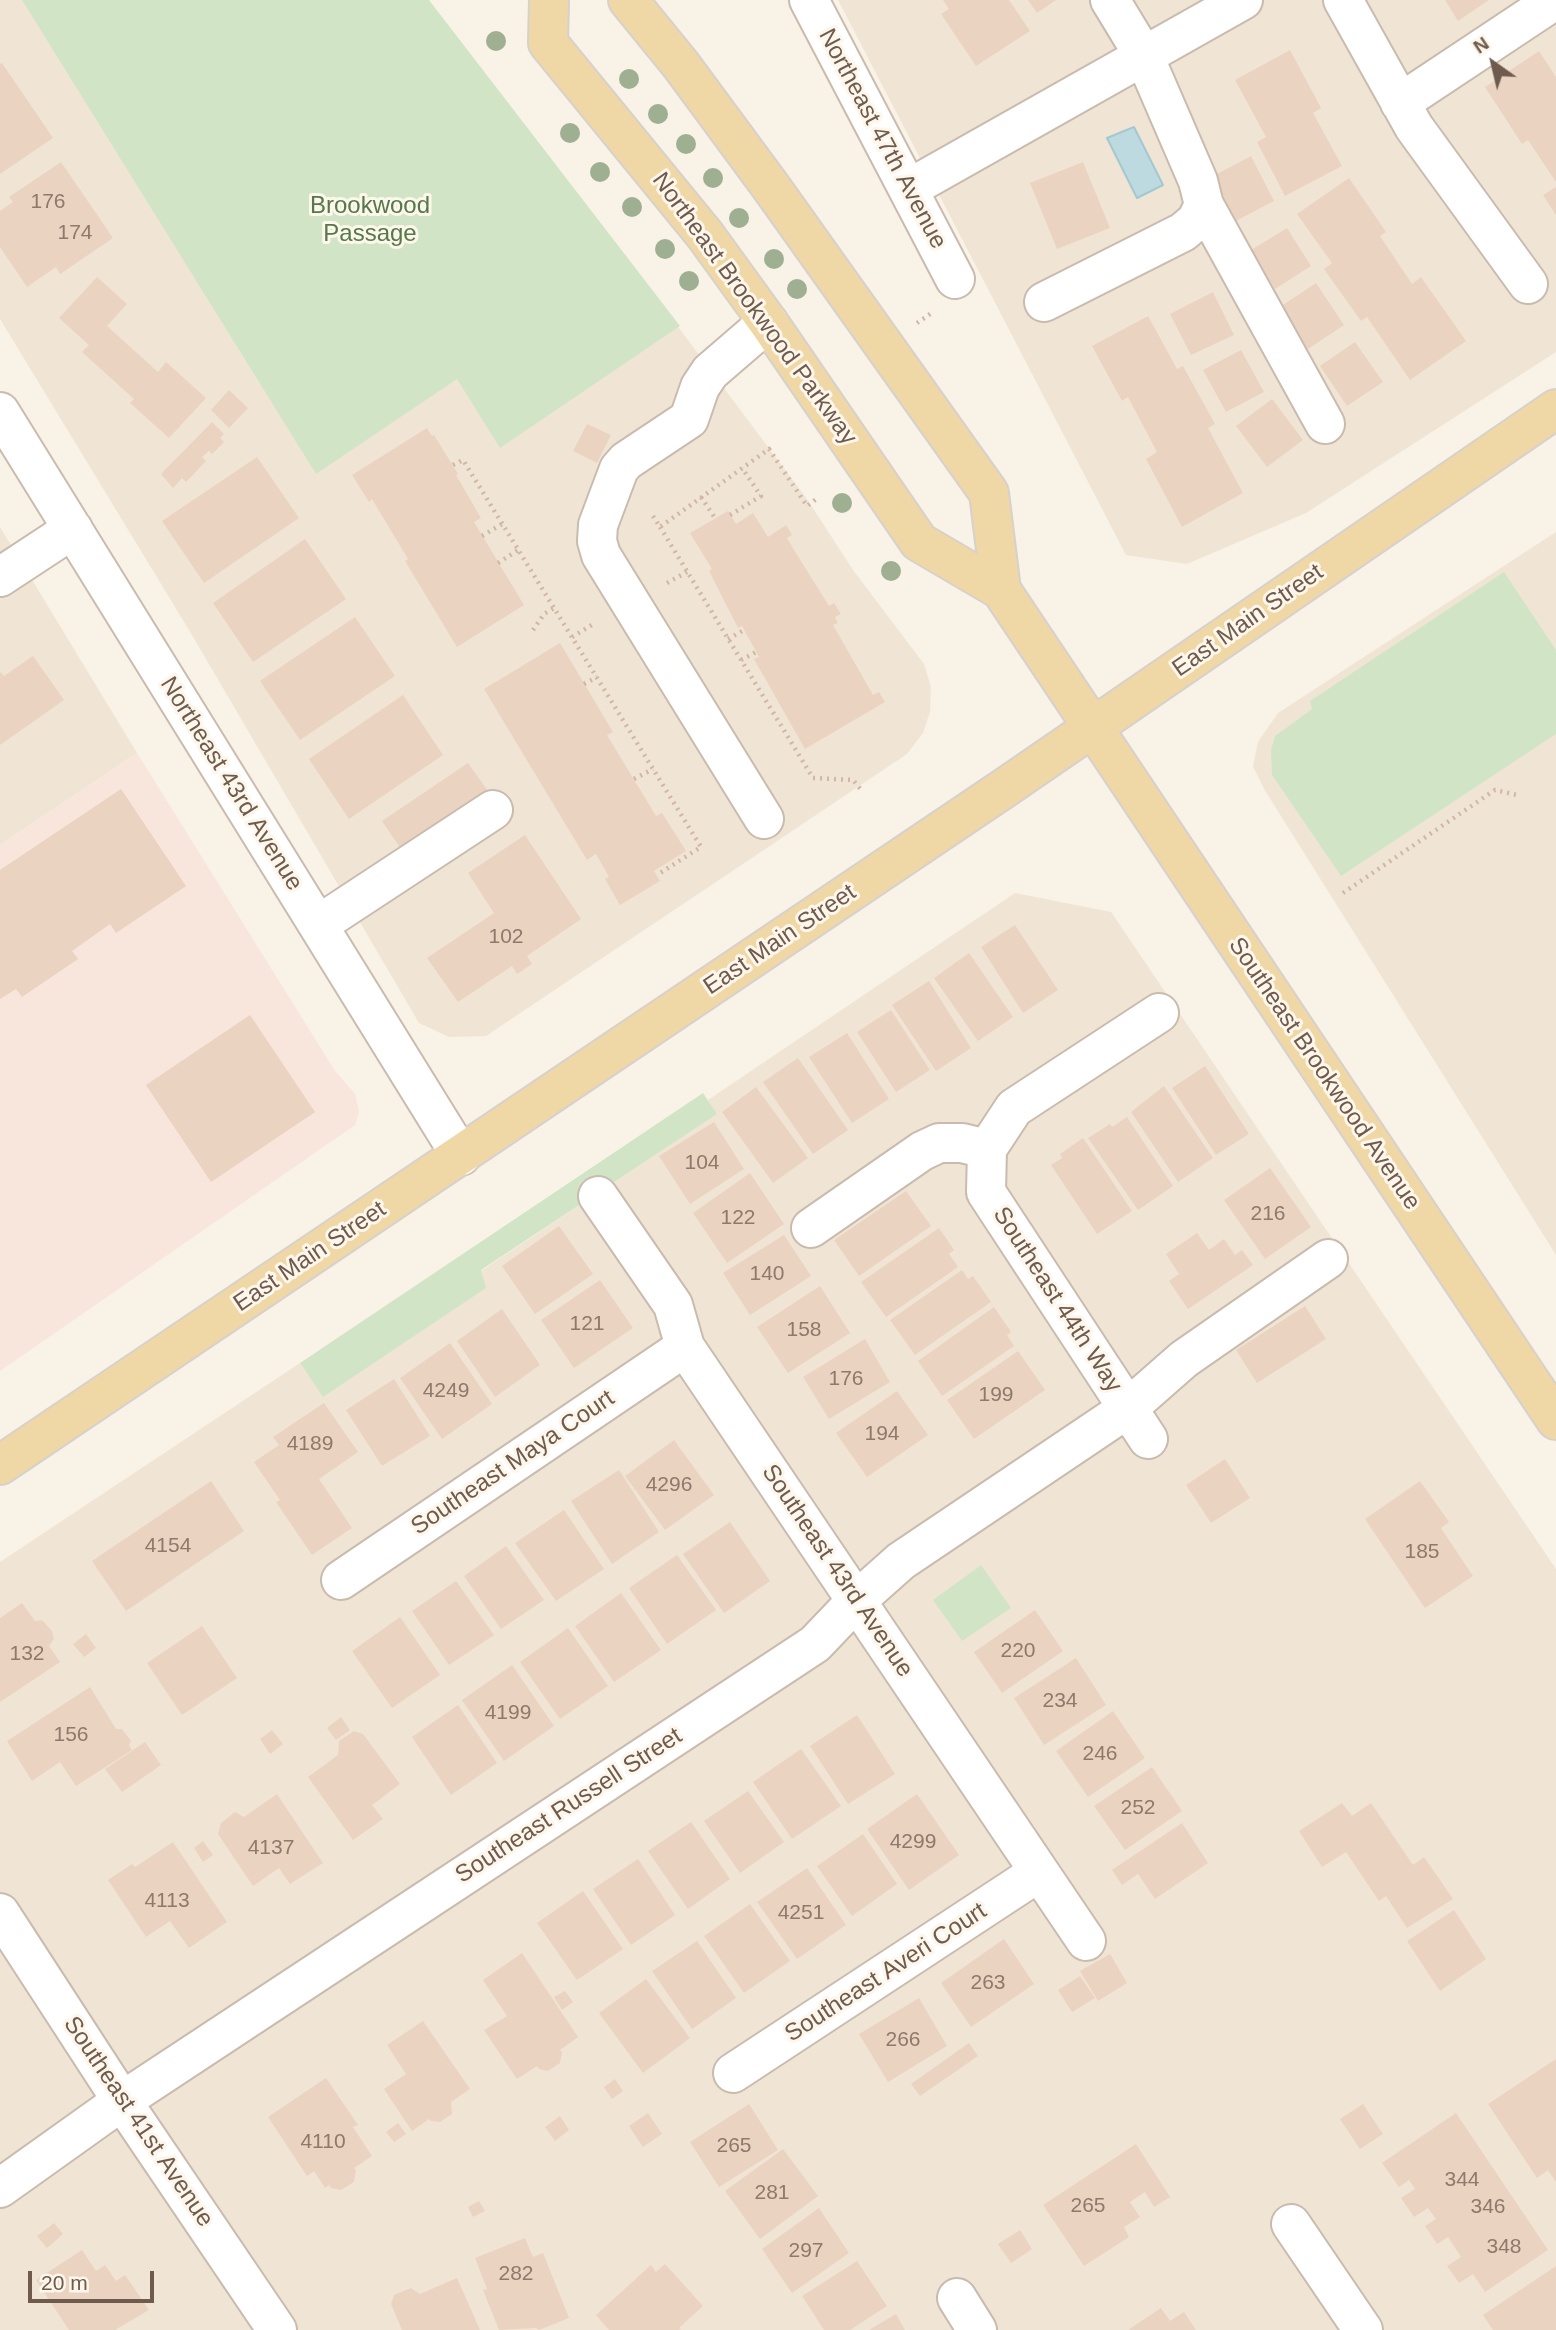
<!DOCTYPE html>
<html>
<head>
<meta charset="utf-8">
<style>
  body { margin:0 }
  #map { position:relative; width:1556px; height:2330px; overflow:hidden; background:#f9f2e6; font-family:Helvetica,sans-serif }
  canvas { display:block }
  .north { position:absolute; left:1458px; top:28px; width:70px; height:70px; -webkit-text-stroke:5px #fcf6eb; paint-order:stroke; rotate:326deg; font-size:19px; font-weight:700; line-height:28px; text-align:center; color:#6f5b4e }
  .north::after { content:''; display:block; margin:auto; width:24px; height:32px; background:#6f5b4e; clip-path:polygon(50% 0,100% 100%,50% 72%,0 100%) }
  .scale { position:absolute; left:28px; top:2271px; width:126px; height:32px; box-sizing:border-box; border:4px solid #6f5b4e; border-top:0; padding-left:9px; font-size:21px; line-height:24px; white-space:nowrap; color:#6f5b4e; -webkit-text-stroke:5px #fcf6eb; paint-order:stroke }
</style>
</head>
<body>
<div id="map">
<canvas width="1556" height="2330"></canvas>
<div class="north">N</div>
<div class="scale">20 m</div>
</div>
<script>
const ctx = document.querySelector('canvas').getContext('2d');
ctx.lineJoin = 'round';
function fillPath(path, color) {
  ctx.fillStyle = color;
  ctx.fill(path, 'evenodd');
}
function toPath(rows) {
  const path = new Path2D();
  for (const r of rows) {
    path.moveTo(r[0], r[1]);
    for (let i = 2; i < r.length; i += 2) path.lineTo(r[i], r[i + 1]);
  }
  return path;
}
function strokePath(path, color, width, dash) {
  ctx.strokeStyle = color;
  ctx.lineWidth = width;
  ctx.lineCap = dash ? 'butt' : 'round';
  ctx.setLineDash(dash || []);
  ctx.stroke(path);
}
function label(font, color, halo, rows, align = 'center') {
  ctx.font = font + ' Helvetica,sans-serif';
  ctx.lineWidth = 6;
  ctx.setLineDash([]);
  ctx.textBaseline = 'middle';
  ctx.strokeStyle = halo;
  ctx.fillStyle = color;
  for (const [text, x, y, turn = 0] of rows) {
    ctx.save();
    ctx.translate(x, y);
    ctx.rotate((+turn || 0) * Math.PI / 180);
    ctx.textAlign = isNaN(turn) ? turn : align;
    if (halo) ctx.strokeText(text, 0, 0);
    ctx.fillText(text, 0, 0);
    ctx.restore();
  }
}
fillPath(toPath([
  [0,0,31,0,625,256,807,499,853,570,924,664,931,687,930,712,923,733,907,754,486,1036,449,1037,419,1023,189,630,0,319],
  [838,0,1556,0,1556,352,1306,513,1187,564,1126,555],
  [0,527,137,753,0,845],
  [1556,532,1556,1255,1264,789,1253,766,1258,742,1278,713],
  [1015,893,1111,912,1556,1569,1556,2330,0,2330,0,1562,300,1363,323,1396,485,1288,481,1271,716,1114,708,1100]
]), '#f0e5d5');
fillPath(toPath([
  [137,753,335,1071,355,1094,359,1112,355,1125,0,1371,0,845]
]), '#f8e5db');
fillPath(toPath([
  [22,0,429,0,680,326,500,448,457,379,316,474],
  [1504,572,1556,650,1556,734,1341,876,1272,775,1271,750,1275,736,1312,709,1310,701],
  [703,1093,717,1114,481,1270,486,1288,323,1397,300,1363],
  [981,1565,1011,1608,962,1641,933,1600]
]), '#d1e5c6');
const water = toPath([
  [1134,127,1163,185,1137,198,1107,138,1134,127]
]);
fillPath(water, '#bddae0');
strokePath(water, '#a4c8d1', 2);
fillPath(toPath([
  [943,0,1009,0,1030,31,976,66,941,14,949,9],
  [1028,0,1056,0,1037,13],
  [1445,0,1489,0,1458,21],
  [1290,50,1321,108,1313,113,1342,166,1285,196,1257,142,1266,137,1235,80],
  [1539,51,1556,77,1556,182,1528,140,1522,144,1485,87],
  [2,63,53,138,0,174,0,64],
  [1251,156,1274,201,1236,221,1213,176],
  [61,162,113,238,60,274,56,267,27,287,0,247,0,211,13,202,9,197],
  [1083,162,1110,228,1057,249,1030,183],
  [1349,178,1386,232,1380,236,1412,284,1421,277,1466,341,1410,380,1367,317,1361,321,1324,269,1332,263,1297,214],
  [1556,187,1556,215,1543,195],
  [1287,228,1311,266,1275,289,1251,250],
  [97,277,127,304,107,326,158,372,166,362,206,398,169,438,130,403,134,399,82,352,89,345,59,318],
  [1316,283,1344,325,1308,349,1280,307],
  [1213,292,1234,335,1191,355,1170,314],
  [1148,316,1177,369,1183,366,1215,424,1208,428,1243,493,1182,527,1146,459,1157,452,1128,397,1122,401,1092,346],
  [1355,342,1383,382,1347,406,1320,366],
  [1241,350,1264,392,1226,412,1203,370],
  [229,390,248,408,229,428,211,410],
  [1272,399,1303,440,1267,467,1236,426],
  [212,422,224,434,220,438,224,442,212,454,209,451,202,457,206,461,186,482,182,478,173,488,161,474],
  [587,424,611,435,597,463,573,451],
  [427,428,432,436,434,435,458,474,456,475,481,518,474,522,524,605,457,647,405,561,408,559,372,499,369,502,352,475],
  [257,457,299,518,204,583,162,521],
  [728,511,736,524,753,513,768,537,786,525,792,535,787,538,794,550,829,606,834,603,841,614,835,617,838,623,833,625,873,695,879,692,885,702,805,749,754,659,759,657,742,626,738,628,709,571,712,569,690,533],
  [305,539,346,599,253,662,213,603],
  [355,617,395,676,300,740,260,681],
  [560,643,613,732,607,735,656,816,662,813,686,851,654,871,660,881,620,905,605,879,609,877,596,854,587,860,484,689],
  [33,656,64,700,0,745,0,672,4,676],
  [403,695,443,755,349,819,309,759],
  [468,763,488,791,401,849,382,821],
  [121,789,186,886,116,933,110,924,72,951,78,959,22,997,16,989,0,999,0,870],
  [525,835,581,919,527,956,532,964,517,974,512,966,458,1002,427,958,494,913,468,873],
  [1015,925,1058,990,1023,1013,981,947],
  [969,953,1013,1017,978,1041,934,978],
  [929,981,971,1048,936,1071,892,1005],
  [891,1010,930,1070,896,1092,857,1032],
  [250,1015,315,1112,211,1182,146,1085],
  [847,1033,889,1099,852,1123,809,1057],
  [798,1058,848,1130,813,1154,763,1082],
  [1205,1066,1249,1134,1216,1155,1172,1088],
  [1164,1086,1213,1158,1178,1182,1131,1112],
  [756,1087,808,1158,773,1183,722,1112],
  [1127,1117,1173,1186,1138,1210,1088,1138,1110,1124,1112,1127],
  [714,1122,744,1169,690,1204,659,1156],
  [1083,1138,1132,1211,1097,1234,1051,1165,1062,1158,1060,1154],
  [1270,1168,1311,1227,1265,1259,1224,1200],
  [750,1173,784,1224,727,1263,693,1213],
  [906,1191,931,1226,859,1276,834,1240],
  [559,1226,593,1274,535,1314,502,1266],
  [939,1228,954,1250,949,1254,958,1267,886,1317,861,1282],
  [1197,1233,1209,1250,1224,1239,1235,1255,1242,1250,1253,1265,1188,1309,1169,1281,1179,1274,1166,1254],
  [784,1235,811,1276,750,1315,723,1273],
  [962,1270,968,1279,973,1276,991,1302,915,1355,890,1320],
  [600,1280,633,1328,574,1368,541,1320],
  [820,1286,850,1333,788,1373,757,1327],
  [1305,1306,1326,1339,1257,1383,1236,1350],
  [994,1307,1011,1332,1007,1335,1014,1346,942,1396,918,1361],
  [502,1309,540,1365,495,1397,457,1341],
  [865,1339,890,1382,829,1419,803,1377],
  [450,1343,492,1404,442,1439,400,1378],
  [1018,1351,1045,1390,974,1439,947,1400],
  [394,1379,430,1436,382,1466,346,1410],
  [897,1391,928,1435,867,1477,836,1433],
  [324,1403,358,1452,319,1479,352,1528,312,1555,276,1502,280,1500,254,1462,279,1445,273,1437],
  [674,1440,714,1495,665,1530,625,1476],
  [1225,1459,1250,1498,1211,1523,1186,1485],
  [619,1470,659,1532,612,1564,571,1501],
  [211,1481,244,1531,126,1611,92,1561],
  [1420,1481,1449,1522,1441,1528,1473,1576,1425,1608,1365,1519],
  [564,1510,604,1569,556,1601,515,1543],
  [730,1522,770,1581,724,1613,683,1554],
  [506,1546,544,1600,501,1629,464,1576],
  [677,1555,716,1610,667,1644,629,1588],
  [456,1581,494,1635,449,1665,412,1611],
  [621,1593,661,1650,614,1682,575,1626],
  [22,1603,35,1621,42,1620,52,1631,54,1639,49,1646,60,1662,0,1702,0,1618],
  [1035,1610,1063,1651,1002,1693,974,1652],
  [400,1617,440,1675,392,1708,352,1651],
  [202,1626,237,1678,182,1715,147,1663],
  [568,1628,608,1686,560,1719,520,1662],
  [86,1634,96,1648,84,1657,73,1644],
  [1076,1658,1106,1705,1044,1745,1014,1698],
  [512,1665,554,1726,504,1761,462,1700],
  [90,1687,116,1729,122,1729,131,1741,129,1745,132,1750,76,1786,60,1762,32,1781,7,1741],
  [458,1705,497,1763,451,1795,412,1737],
  [1113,1711,1145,1758,1088,1797,1056,1751],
  [857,1715,895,1774,848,1804,810,1746],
  [341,1717,350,1730,336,1740,327,1728],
  [272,1730,283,1744,270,1754,260,1739],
  [354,1731,363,1734,400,1784,372,1805,383,1819,353,1840,308,1777,338,1755,339,1741],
  [145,1742,161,1765,122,1792,105,1769],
  [801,1749,841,1806,792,1839,753,1782],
  [1152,1767,1182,1811,1125,1850,1094,1806],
  [748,1791,784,1842,740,1873,704,1821],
  [277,1794,323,1863,290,1884,279,1868,253,1886,218,1834,221,1823,235,1812,244,1817],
  [917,1794,959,1855,909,1890,867,1829],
  [1342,1803,1352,1816,1371,1803,1413,1865,1424,1857,1453,1899,1407,1928,1386,1896,1379,1901,1346,1852,1322,1867,1299,1831],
  [691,1822,730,1879,688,1909,648,1851],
  [1182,1823,1208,1863,1155,1899,1138,1874,1122,1885,1112,1870],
  [863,1834,897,1884,852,1916,817,1866],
  [203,1841,213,1855,203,1862,194,1848],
  [173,1842,227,1922,189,1948,170,1921,146,1937,108,1880,132,1864,135,1867],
  [638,1859,675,1915,631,1945,593,1889],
  [807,1868,846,1925,797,1959,757,1902],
  [583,1891,623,1949,577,1980,537,1923],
  [750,1904,790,1961,744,1993,704,1936],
  [1454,1910,1486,1959,1440,1991,1407,1941],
  [1004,1939,1034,1984,971,2027,941,1983],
  [697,1941,736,1998,692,2029,652,1971],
  [522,1953,578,2037,560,2050,562,2052,560,2063,548,2071,539,2069,537,2066,517,2079,484,2030,507,2016,483,1980],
  [1110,1954,1127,1983,1098,2001,1080,1971],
  [1080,1976,1095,1998,1072,2012,1058,1990],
  [646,1979,690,2038,643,2073,599,2013],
  [565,1991,573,2002,562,2010,554,1997],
  [919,1998,947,2046,888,2082,859,2034],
  [423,2021,470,2089,451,2102,452,2114,440,2122,431,2121,429,2119,412,2131,384,2089,406,2074,387,2045],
  [969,2043,978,2056,920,2096,911,2084],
  [1556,2059,1556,2182,1548,2170,1537,2178,1488,2104],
  [326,2078,358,2125,353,2127,372,2156,354,2168,356,2170,354,2182,341,2190,331,2188,329,2185,325,2188,314,2171,307,2176,268,2117],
  [615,2079,623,2091,612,2099,604,2087],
  [749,2104,778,2150,719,2187,690,2142],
  [1363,2104,1383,2134,1360,2149,1340,2119],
  [648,2113,662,2134,643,2147,629,2126],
  [1456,2113,1548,2250,1485,2292,1473,2274,1459,2283,1447,2266,1461,2257,1448,2237,1437,2244,1425,2226,1436,2219,1428,2208,1414,2217,1401,2198,1415,2189,1409,2180,1399,2187,1382,2163],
  [560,2116,569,2130,555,2141,545,2127],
  [398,2123,406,2134,394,2142,386,2132],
  [1136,2144,1170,2197,1154,2207,1145,2192,1130,2202,1140,2217,1124,2227,1129,2237,1084,2266,1043,2205],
  [783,2149,818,2196,760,2239,725,2191],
  [479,2201,485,2211,473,2217,468,2207],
  [819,2208,849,2253,792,2293,762,2249],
  [54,2223,63,2234,47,2248,37,2236],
  [1020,2230,1032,2249,1011,2263,998,2244],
  [525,2238,533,2257,543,2253,569,2318,539,2330,536,2328,499,2330,483,2290,487,2289,475,2258],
  [82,2250,96,2271,105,2265,116,2281,125,2275,149,2310,115,2330,69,2330,36,2280],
  [857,2261,887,2306,850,2330,824,2330,802,2296],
  [665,2264,703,2306,679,2328,681,2330,609,2330,596,2315,651,2265,656,2272],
  [1556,2266,1556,2330,1493,2330,1483,2315],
  [457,2278,480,2330,402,2330,391,2304,394,2295,411,2288,420,2294],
  [1161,2308,1170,2321,1184,2312,1196,2330,1128,2330],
  [896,2314,905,2330,869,2330]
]), '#ebd3c1');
const minor = toPath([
  [809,0,955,279],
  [1343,0,1414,127,1528,284],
  [1400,103,1555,0],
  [908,189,1243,0],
  [1204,205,1325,424],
  [1044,302,1183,232,1196,221,1204,205,1198,181,1144,56,1110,0],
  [0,412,461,1156],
  [0,577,73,529],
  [764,819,601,555,597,541,598,525,619,469,626,461,689,419,700,387,710,372,768,322],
  [318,925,493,810],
  [987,1149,986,1192,1148,1439],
  [987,1149,1014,1108,1159,1013],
  [598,1196,673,1305,685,1347,1086,1941],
  [811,1228,922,1151,939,1143,962,1143,987,1149],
  [341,1580,685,1347],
  [0,1913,122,2101,277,2330],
  [733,2073,1039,1872],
  [0,2188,122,2101,815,1644,856,1601,901,1561,1127,1409,1184,1359,1328,1259],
  [1291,2224,1363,2330],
  [957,2298,977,2330]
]);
const major = toPath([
  [549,0,548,43,705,235,768,322,919,542,1001,590,1556,1420],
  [628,0,681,65,771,187,989,493,1001,590],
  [0,1465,1006,787,1556,409]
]);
strokePath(minor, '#c9bbad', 42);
strokePath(major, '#d7d1cd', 42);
strokePath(toPath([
  [917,323,933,312],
  [453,465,463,460,701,847,657,875],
  [701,497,715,518],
  [730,515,761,496,742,468],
  [653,516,660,527,769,449,807,506,819,497],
  [660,527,813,778,853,780,863,792],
  [482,536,502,524],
  [498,563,518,550],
  [667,583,687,572],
  [533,630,544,614,554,608],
  [572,637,595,623],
  [728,639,744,630],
  [741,660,756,652],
  [584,684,597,677],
  [634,779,653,769],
  [1343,893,1495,790,1517,795]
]), '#d0b7a4', 4.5, [2, 5]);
strokePath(minor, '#fff', 38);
strokePath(major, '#f0d7a6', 38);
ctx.fillStyle = '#9faf91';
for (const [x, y] of [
  [496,41],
  [629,79],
  [658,114],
  [570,133],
  [686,144],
  [600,172],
  [713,178],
  [632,207],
  [739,218],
  [665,249],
  [774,259],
  [689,281],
  [797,289],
  [842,503],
  [891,571]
]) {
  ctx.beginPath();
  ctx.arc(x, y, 10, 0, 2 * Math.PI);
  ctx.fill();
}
label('21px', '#8e796b', null, [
  ["176",48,202],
  ["174",75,233],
  ["102",506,937],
  ["104",702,1163],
  ["216",1268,1214],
  ["122",738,1218],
  ["140",767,1274],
  ["121",587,1324],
  ["158",804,1330],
  ["176",846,1379],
  ["4249",446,1391],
  ["199",996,1395],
  ["194",882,1434],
  ["4189",310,1444],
  ["4296",669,1485],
  ["4154",168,1546],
  ["185",1422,1552],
  ["220",1018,1651],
  ["132",27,1654],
  ["234",1060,1701],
  ["4199",508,1713],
  ["156",71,1735],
  ["246",1100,1754],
  ["252",1138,1808],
  ["4299",913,1842],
  ["4137",271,1848],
  ["4113",167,1901],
  ["4251",801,1913],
  ["263",988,1983],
  ["266",903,2040],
  ["4110",323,2142],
  ["265",734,2146],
  ["344",1462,2180],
  ["281",772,2193],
  ["265",1088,2206],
  ["346",1488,2207],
  ["348",1504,2247],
  ["297",806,2251],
  ["282",516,2274]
]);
label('24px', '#6f5b4e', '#fcf6eb', [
  ["Northeast 47th Avenue",882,139,62],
  ["Northeast Brookwood Parkway",754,309,54],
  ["East Main Street",1248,621,-35],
  ["Northeast 43rd Avenue",231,784,58],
  ["East Main Street",780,940,-34],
  ["Southeast Brookwood Avenue",1324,1074,56],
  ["East Main Street",310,1257,-34],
  ["Southeast 44th Way",1057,1300,57],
  ["Southeast Maya Court",513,1463,-34],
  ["Southeast 43rd Avenue",837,1571,56],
  ["Southeast Russell Street",569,1806,-33],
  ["Southeast Averi Court",886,1973,-33],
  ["Southeast 41st Avenue",138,2122,56]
]);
label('24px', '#56794b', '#fcf6eb', [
  ["Brookwood",370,206],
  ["Passage",370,234]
]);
</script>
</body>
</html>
